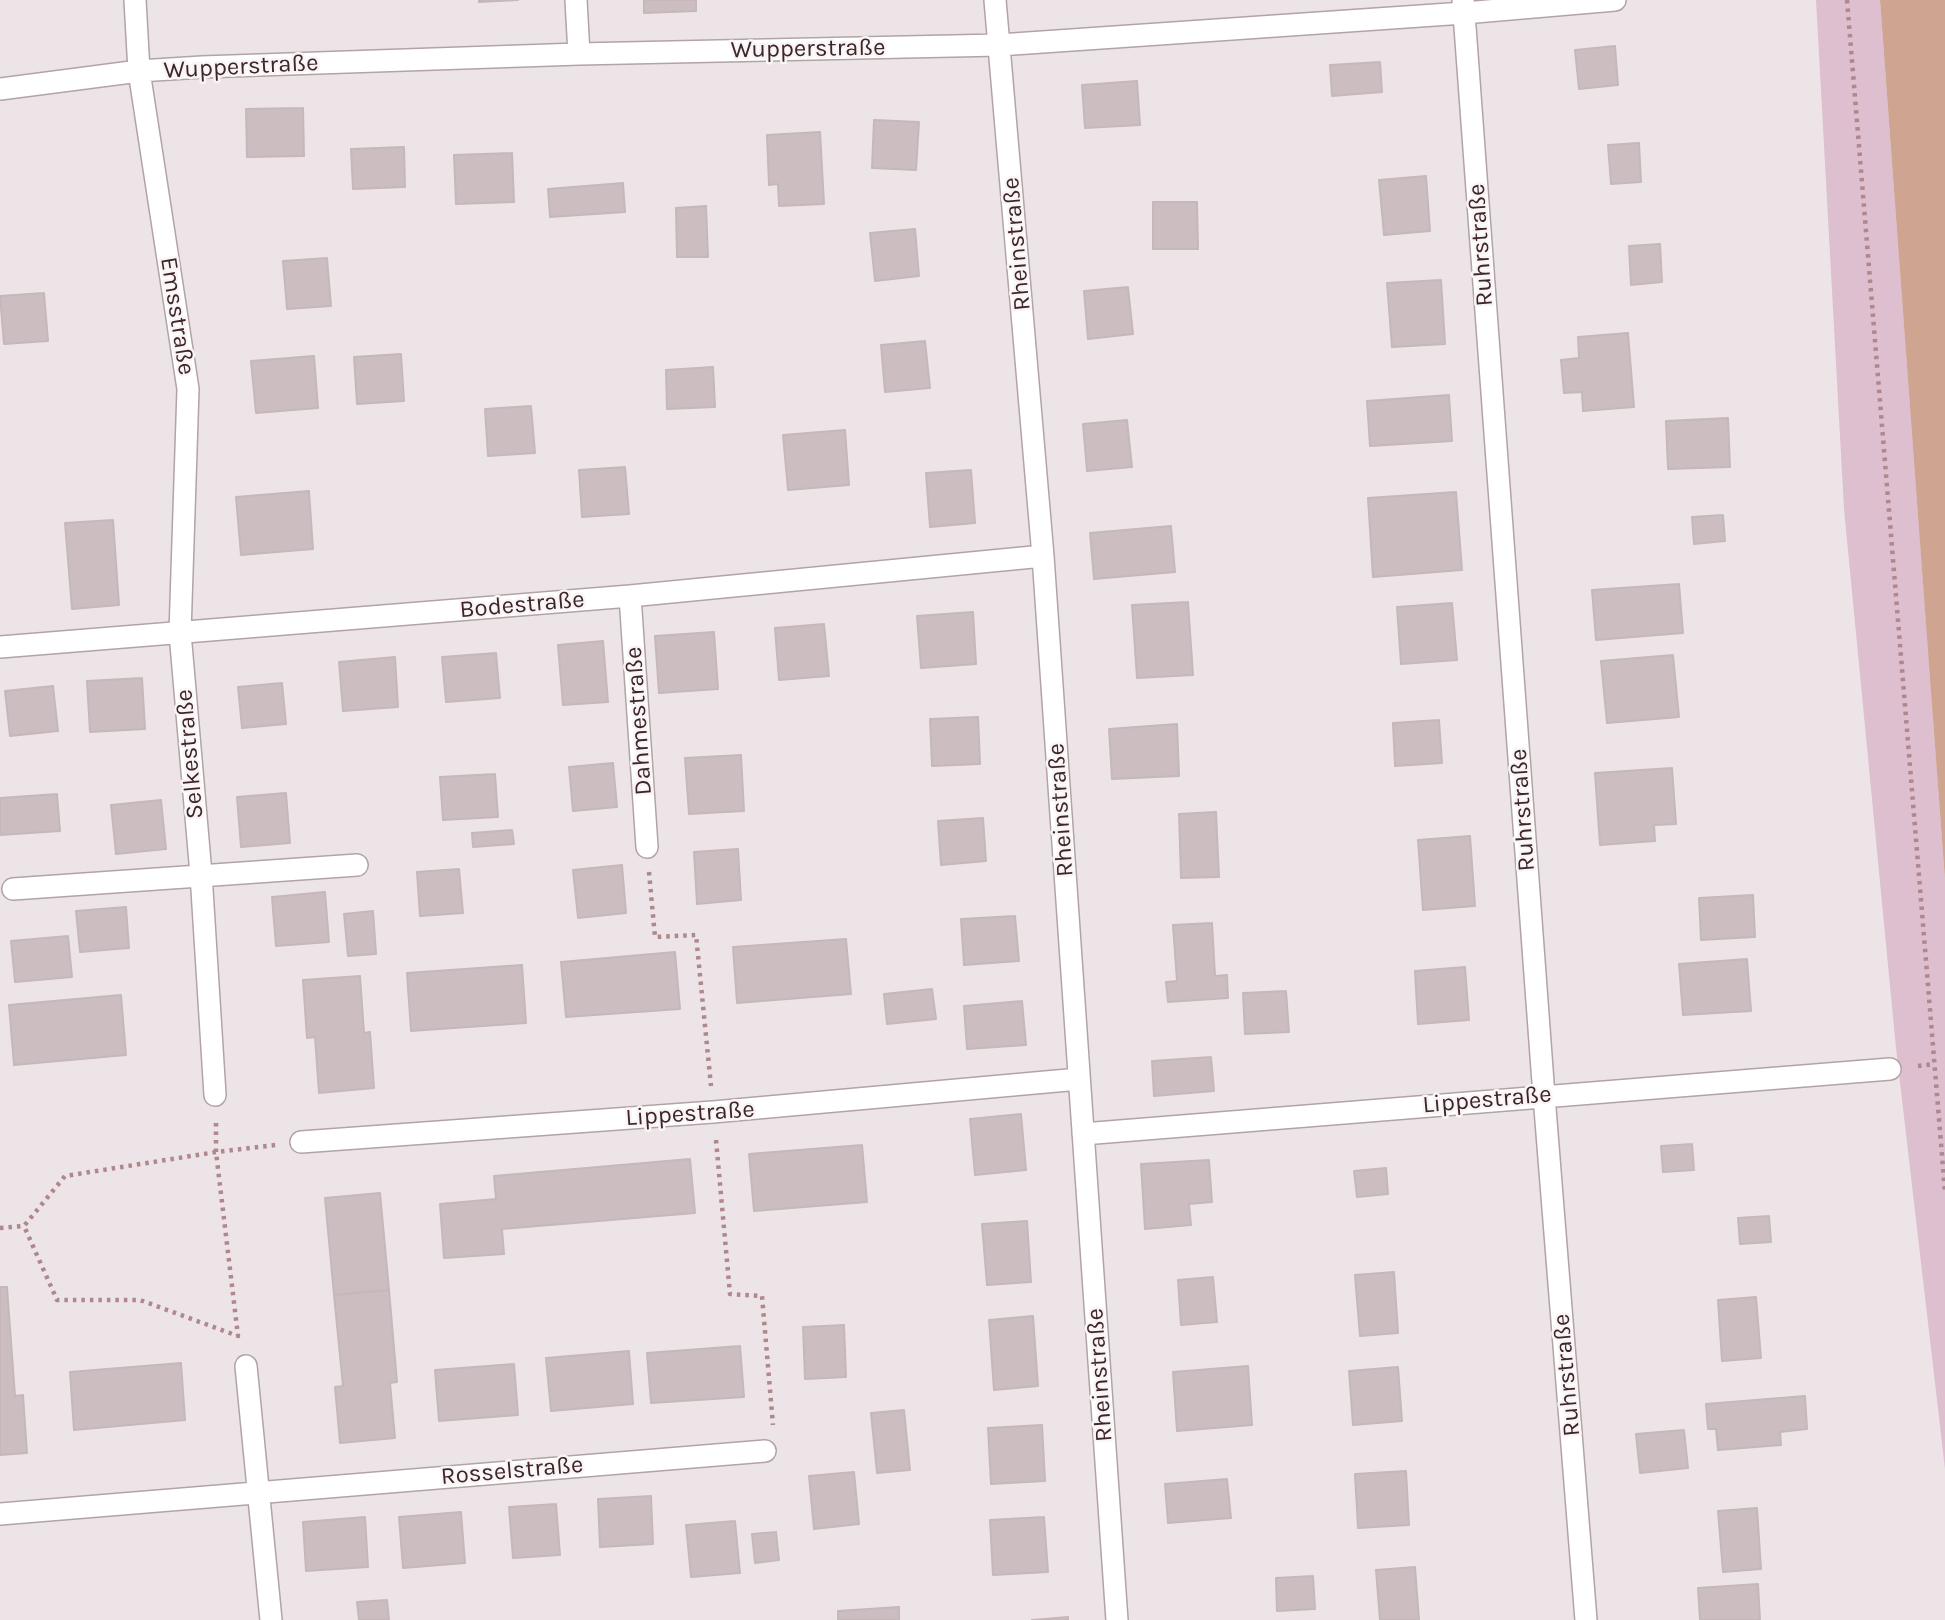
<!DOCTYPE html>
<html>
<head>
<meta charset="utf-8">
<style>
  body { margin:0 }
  canvas { display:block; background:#ede4e7 }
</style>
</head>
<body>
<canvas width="1945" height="1620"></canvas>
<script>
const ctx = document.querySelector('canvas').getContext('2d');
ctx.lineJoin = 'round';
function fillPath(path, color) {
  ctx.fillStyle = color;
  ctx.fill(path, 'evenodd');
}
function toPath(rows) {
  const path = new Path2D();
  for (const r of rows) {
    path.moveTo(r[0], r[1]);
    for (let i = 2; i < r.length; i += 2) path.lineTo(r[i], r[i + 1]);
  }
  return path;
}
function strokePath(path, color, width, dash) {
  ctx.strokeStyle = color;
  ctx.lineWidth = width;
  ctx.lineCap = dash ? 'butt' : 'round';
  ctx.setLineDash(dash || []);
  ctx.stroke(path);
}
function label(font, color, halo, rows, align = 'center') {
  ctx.font = font + ' Karla,sans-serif';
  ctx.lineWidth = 5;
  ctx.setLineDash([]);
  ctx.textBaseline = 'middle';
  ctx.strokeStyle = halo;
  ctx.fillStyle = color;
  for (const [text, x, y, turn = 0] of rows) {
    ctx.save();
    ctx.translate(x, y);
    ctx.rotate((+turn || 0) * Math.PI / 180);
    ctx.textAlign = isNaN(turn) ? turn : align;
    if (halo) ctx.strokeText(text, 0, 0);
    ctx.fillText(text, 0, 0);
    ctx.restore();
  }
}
fillPath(toPath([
  [1816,0,1880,0,1945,880,1945,1469,1896,1048,1844,509]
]), '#ddbfcf');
fillPath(toPath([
  [1880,0,1945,0,1945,880,1932,706]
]), '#cfa490');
const building = toPath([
  [479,0,518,0,479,2,479,0],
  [644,0,696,0,696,11,644,13,644,0],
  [1615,46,1618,85,1579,89,1575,50,1615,46],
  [1380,62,1382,92,1332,96,1330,65,1380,62],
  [1137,81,1140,125,1085,128,1082,85,1137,81],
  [303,108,304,156,247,157,246,109,303,108],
  [874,120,919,122,916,170,872,168,874,120],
  [820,132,824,204,779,206,778,184,769,185,767,135,820,132],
  [1639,143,1641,182,1611,184,1608,145,1639,143],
  [404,147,405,187,353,189,351,149,404,147],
  [512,153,514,202,456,204,454,155,512,153],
  [1426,176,1430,231,1384,235,1379,180,1426,176],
  [623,183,625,212,550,217,548,189,623,183],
  [1153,202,1197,202,1198,249,1153,249,1153,202],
  [706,206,708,257,677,257,676,208,706,206],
  [915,229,919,276,875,281,870,233,915,229],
  [1660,244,1662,282,1631,285,1629,246,1660,244],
  [327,258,331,306,287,309,283,261,327,258],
  [1441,280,1445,344,1392,347,1387,283,1441,280],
  [1128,287,1133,334,1088,339,1084,291,1128,287],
  [44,293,48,341,4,344,0,296,44,293],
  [1628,333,1634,407,1583,411,1582,392,1564,393,1561,360,1579,358,1578,337,1628,333],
  [925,341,930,388,885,392,881,345,925,341],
  [401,354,404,401,357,404,354,357,401,354],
  [314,356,318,408,256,413,251,361,314,356],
  [713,367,715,407,667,409,666,370,713,367],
  [1449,395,1452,441,1370,446,1367,401,1449,395],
  [531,406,535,453,488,456,485,409,531,406],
  [1728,418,1730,467,1668,469,1666,421,1728,418],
  [1127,420,1132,467,1087,471,1083,424,1127,420],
  [845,430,849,485,788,490,783,435,845,430],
  [625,467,629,514,582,517,579,470,625,467],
  [971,470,975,523,930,527,926,473,971,470],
  [309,491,313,549,241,555,236,497,309,491],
  [1456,492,1462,570,1373,577,1368,498,1456,492],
  [1723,515,1725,541,1694,544,1692,517,1723,515],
  [113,520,119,605,72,609,65,523,113,520],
  [1171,526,1175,572,1094,579,1090,533,1171,526],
  [1679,584,1683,633,1596,640,1592,590,1679,584],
  [1188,602,1193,675,1137,678,1132,605,1188,602],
  [1452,603,1457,660,1401,664,1397,607,1452,603],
  [973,612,976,664,921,668,917,616,973,612],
  [824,624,829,676,779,680,775,628,824,624],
  [714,632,718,689,659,693,655,636,714,632],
  [603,641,608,702,563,705,558,645,603,641],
  [496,653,500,698,446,702,442,657,496,653],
  [1673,655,1679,717,1607,723,1601,661,1673,655],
  [395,657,398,707,343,711,339,662,395,657],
  [142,678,145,729,90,732,87,681,142,678],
  [282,683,286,724,242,728,238,687,282,683],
  [53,686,58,731,10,736,5,691,53,686],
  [978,717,980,764,932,766,930,719,978,717],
  [1439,720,1442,763,1395,766,1393,723,1439,720],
  [1177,724,1179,776,1112,779,1109,729,1177,724],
  [741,755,744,811,689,814,685,758,741,755],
  [613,763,617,807,573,811,569,767,613,763],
  [1672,768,1676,824,1654,825,1655,841,1600,845,1595,773,1672,768],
  [495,774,498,817,443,820,440,777,495,774],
  [286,793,290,843,241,847,237,797,286,793],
  [57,794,60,831,0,835,0,798,57,794],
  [161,800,166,849,116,854,111,805,161,800],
  [1216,812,1219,877,1181,878,1179,814,1216,812],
  [983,818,986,861,941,865,938,821,983,818],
  [512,830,514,844,473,847,472,833,512,830],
  [1470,836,1475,906,1423,910,1418,840,1470,836],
  [738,849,741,900,697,904,694,852,738,849],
  [622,865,626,913,578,918,573,870,622,865],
  [459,869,463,913,420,916,417,872,459,869],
  [325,892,329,942,276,946,272,897,325,892],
  [1753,895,1755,937,1701,940,1699,898,1753,895],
  [126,907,129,948,80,952,76,911,126,907],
  [373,911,376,954,348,956,344,914,373,911],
  [1015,916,1019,961,964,965,961,919,1015,916],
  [1212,923,1215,976,1227,975,1228,998,1168,1002,1166,982,1177,981,1173,925,1212,923],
  [68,936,72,977,15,982,11,941,68,936],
  [846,939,851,994,737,1003,733,947,846,939],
  [675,952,680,1009,566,1017,561,962,675,952],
  [1747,959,1751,1011,1683,1015,1679,964,1747,959],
  [522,965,526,1023,411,1031,407,973,522,965],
  [1465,967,1469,1020,1418,1024,1415,971,1465,967],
  [360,976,364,1033,370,1032,374,1088,319,1093,315,1037,307,1038,303,980,360,976],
  [932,989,936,1019,887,1024,884,994,932,989],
  [1286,991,1289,1032,1245,1034,1243,993,1286,991],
  [121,995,126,1055,14,1065,9,1005,121,995],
  [1022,1001,1026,1045,967,1049,964,1006,1022,1001],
  [1211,1057,1214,1091,1154,1096,1152,1061,1211,1057],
  [1021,1114,1026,1170,975,1175,970,1119,1021,1114],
  [1692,1144,1694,1170,1663,1172,1661,1146,1692,1144],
  [862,1145,867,1202,754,1211,749,1154,862,1145],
  [690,1159,695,1213,502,1229,504,1254,444,1258,440,1204,496,1199,494,1176,690,1159],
  [1209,1160,1212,1202,1189,1204,1191,1225,1145,1229,1141,1164,1209,1160],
  [1386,1168,1388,1194,1357,1197,1354,1171,1386,1168],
  [380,1193,389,1290,334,1295,325,1198,380,1193],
  [1769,1216,1771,1242,1740,1244,1738,1218,1769,1216],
  [1027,1221,1031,1282,987,1285,982,1224,1027,1221],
  [1394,1272,1398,1333,1360,1336,1355,1275,1394,1272],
  [1213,1277,1217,1322,1181,1325,1178,1280,1213,1277],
  [0,1287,7,1287,15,1396,23,1395,27,1453,0,1455,0,1287],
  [389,1290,397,1382,390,1383,395,1438,340,1443,335,1387,343,1386,334,1295,389,1290],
  [1756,1297,1761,1358,1722,1361,1718,1300,1756,1297],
  [1033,1316,1038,1386,994,1390,989,1320,1033,1316],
  [844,1325,846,1377,805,1379,803,1327,844,1325],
  [740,1346,744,1397,651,1403,647,1353,740,1346],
  [629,1351,633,1404,551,1411,546,1358,629,1351],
  [181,1363,185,1420,74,1430,70,1372,181,1363],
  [514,1364,518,1415,439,1421,435,1370,514,1364],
  [1248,1366,1252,1425,1177,1431,1173,1372,1248,1366],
  [1398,1367,1402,1421,1353,1425,1349,1371,1398,1367],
  [1805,1396,1807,1429,1780,1432,1781,1445,1718,1450,1716,1429,1708,1429,1706,1404,1805,1396],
  [904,1410,910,1470,877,1473,871,1413,904,1410],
  [1042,1425,1045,1481,991,1484,988,1428,1042,1425],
  [1684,1430,1688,1468,1640,1473,1636,1434,1684,1430],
  [1406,1471,1409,1525,1358,1528,1355,1474,1406,1471],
  [854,1472,859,1524,814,1529,809,1476,854,1472],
  [1227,1479,1231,1518,1168,1523,1165,1484,1227,1479],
  [651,1496,653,1544,600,1547,598,1499,651,1496],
  [556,1504,560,1555,513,1558,509,1507,556,1504],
  [1757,1508,1761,1569,1723,1572,1718,1511,1757,1508],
  [461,1512,465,1563,403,1568,399,1517,461,1512],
  [365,1517,368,1567,306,1571,303,1522,365,1517],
  [1044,1517,1048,1572,993,1575,990,1520,1044,1517],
  [735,1521,740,1573,691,1577,686,1525,735,1521],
  [776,1532,779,1560,755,1563,752,1534,776,1532],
  [1415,1567,1419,1620,1380,1620,1376,1570,1415,1567],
  [1313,1576,1315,1609,1277,1611,1276,1578,1313,1576],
  [1758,1584,1760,1620,1700,1620,1698,1588,1758,1584],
  [387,1600,389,1620,359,1620,357,1602,387,1600],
  [899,1607,899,1620,838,1620,838,1611,899,1607],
  [1068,1617,1068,1620,1032,1620,1068,1617]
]);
fillPath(building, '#cbbdc0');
strokePath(building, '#c6b7bb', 2);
const street = toPath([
  [135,0,139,71,188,389,180,633,201,874,215,1095],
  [576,0,579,54],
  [995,0,1043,556,1117,1620],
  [1463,0,1544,1096,1586,1620],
  [0,89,139,71,202,67,579,54,999,45,1464,13,1615,0],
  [630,596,647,847],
  [0,647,630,596,1043,556],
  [13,889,357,865],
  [1083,1134,1890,1069],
  [301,1142,713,1112,1079,1079],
  [246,1366,271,1620],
  [0,1514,765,1451]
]);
strokePath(street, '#b2a3a6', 24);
strokePath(toPath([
  [1847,0,1945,1192],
  [649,872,655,937,696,935,711,1086],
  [1918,1066,1934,1064],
  [216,1123,216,1152,276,1145],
  [716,1140,730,1294,762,1296,773,1425],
  [0,1228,24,1226,65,1176,216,1152,238,1336,140,1300,57,1300,24,1226]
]), '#af878c', 4.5, [3.5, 5]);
strokePath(street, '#fff', 21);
label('24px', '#3e2527', '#f9f5f6', [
  ["Wupperstraße",808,49,-1],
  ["Wupperstraße",241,67,-3],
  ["Rheinstraße",1017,244,-95],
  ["Ruhrstraße",1481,245,-94],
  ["Emsstraße",177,316,81],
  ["Bodestraße",522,605,-5],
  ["Dahmestraße",639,721,-94],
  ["Selkestraße",190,754,-95],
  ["Rheinstraße",1061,810,-94],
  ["Ruhrstraße",1523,810,-94],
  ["Lippestraße",1487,1100,-5],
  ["Lippestraße",690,1114,-4],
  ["Rheinstraße",1100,1375,-94],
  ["Ruhrstraße",1567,1375,-95],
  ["Rosselstraße",512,1471,-5]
]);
</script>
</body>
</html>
